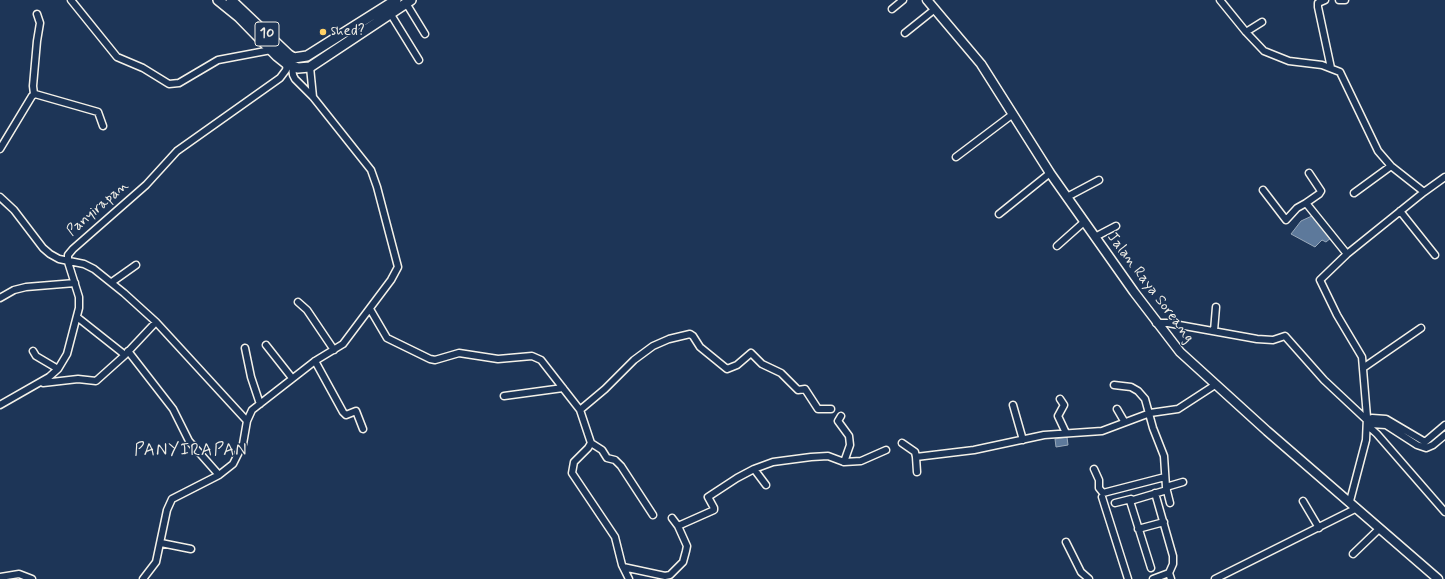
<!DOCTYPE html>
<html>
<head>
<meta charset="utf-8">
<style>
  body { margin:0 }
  canvas { display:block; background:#1d3557 }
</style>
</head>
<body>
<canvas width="1445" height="579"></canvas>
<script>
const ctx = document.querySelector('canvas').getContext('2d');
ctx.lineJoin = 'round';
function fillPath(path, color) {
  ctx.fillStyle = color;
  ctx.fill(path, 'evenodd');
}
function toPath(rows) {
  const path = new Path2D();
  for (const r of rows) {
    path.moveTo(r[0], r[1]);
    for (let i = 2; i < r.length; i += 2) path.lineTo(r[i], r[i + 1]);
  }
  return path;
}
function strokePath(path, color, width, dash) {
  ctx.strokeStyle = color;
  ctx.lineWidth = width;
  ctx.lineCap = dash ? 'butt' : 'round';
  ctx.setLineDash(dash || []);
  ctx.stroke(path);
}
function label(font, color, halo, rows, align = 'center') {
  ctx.font = font + ' Mynerve,sans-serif';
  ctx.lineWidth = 3;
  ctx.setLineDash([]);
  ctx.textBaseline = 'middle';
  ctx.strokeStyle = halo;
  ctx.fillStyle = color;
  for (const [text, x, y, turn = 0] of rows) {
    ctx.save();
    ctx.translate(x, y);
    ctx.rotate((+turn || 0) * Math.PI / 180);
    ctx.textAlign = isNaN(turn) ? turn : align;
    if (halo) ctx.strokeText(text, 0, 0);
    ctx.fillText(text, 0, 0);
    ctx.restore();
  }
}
const water = toPath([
  [1314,215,1332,237,1326,242,1322,240,1315,247,1291,234,1301,221,1314,215],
  [1067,437,1068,445,1056,447,1055,439,1067,437]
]);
fillPath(water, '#5d799b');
strokePath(water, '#99a9ba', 1);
const minor = toPath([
  [71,0,117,57,143,68,169,84,179,83,218,60,271,50],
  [1220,0,1246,32,1264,51,1289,61,1322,65,1340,72,1378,151,1391,166,1424,192,1347,254,1320,280,1337,315,1362,357,1367,417,1366,440,1350,501],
  [1325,0,1318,3,1318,7,1331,68],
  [1339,0,1345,0],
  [406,3,425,34],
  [892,9,903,0],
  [390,13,419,60],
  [1246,32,1262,22],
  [905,33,935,9],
  [310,67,313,97],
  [34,94,33,86,37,41,40,23,37,14],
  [0,149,32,96,35,94,98,112,103,126],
  [956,157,1013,114],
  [1309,173,1321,191,1319,194,1306,203,1347,254],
  [1263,190,1286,220,1297,208,1306,203],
  [1424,192,1445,177],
  [1354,193,1391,166],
  [0,197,14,210,43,248,50,254,59,259,84,264,94,269,124,293,156,322,247,421],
  [1067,197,1099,180],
  [1400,211,1435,255],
  [999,214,1050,173],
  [1095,237,1116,226],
  [1057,246,1084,222],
  [112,282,136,265],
  [0,298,14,290,26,287,75,283],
  [298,302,307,310,334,350],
  [370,309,387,338,430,359,435,360,459,353,498,359,532,356,541,360,580,410,591,443,588,448,574,462,572,473,615,537,622,565,629,579],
  [77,317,125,355,156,322],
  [1156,323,1168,323,1257,339,1273,340,1285,336,1324,380,1371,424,1386,425,1417,445,1426,448,1433,445,1445,435],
  [1214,331,1216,307],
  [266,345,292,378],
  [245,348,251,377,260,404],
  [33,351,36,356,58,369],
  [128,351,173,409,189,441,219,475],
  [315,361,343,412,346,415,356,411,363,429],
  [1363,368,1421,328],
  [43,383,78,379,96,381,125,355],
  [1114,385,1131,387,1138,391,1145,399,1153,428,1164,456,1166,487,1170,503],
  [504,396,563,388],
  [1060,399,1064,405,1058,416,1066,433],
  [0,405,49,377,58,369,67,354,79,308,79,297,68,262,68,255,73,249,146,185,177,151,280,78,286,70,287,64],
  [1013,405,1023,440],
  [1117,409,1124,421],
  [580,410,605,389,634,360,653,346,669,339,690,334,693,336,700,347,727,369,737,365,751,353,762,364,781,373,798,390,805,389,818,409,831,409],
  [1367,420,1372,418,1386,419,1425,442,1445,425],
  [1367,425,1377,434,1445,512],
  [591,443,602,450,607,458,615,460,621,466,653,515],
  [902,443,915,452,916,457],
  [844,462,861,461,886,450],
  [754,469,773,462,811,457,828,456,844,462,850,445,849,436,838,421,841,416],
  [1094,469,1099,480,1099,488,1103,493,1165,477],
  [917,472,916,457,974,450,1044,435,1102,431,1150,413,1178,409,1215,385],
  [1166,487,1183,482],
  [1155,493,1173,556,1173,564,1169,573,1171,579],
  [1102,497,1128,579],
  [1303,501,1319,528],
  [1115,503,1131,499],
  [672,518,678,526],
  [1138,529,1164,522],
  [1066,542,1081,572,1089,579],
  [161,543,191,549],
  [1353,554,1380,528],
  [623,567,665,576,670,575,683,562,686,551,687,546,678,526,714,510,714,508,708,497,737,478,754,469,766,485],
  [1151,568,1130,501,1167,490],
  [0,577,19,574,32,579],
  [143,579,156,562,167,510,172,499,219,475,233,464,243,444,247,421,252,410,315,361,343,344,391,280,398,267,377,187,371,170,313,97,295,79,293,75,292,66],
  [1153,579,1169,573],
  [1215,579,1357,508]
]);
const major = toPath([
  [927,0,981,64,1050,173,1134,292,1180,352,1267,431,1438,579]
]);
const highway = toPath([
  [218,0,239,17,277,56,287,64,298,68,310,67,411,0],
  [231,0,289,55,294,58,307,56,396,0]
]);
strokePath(minor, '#f4f1e8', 9);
strokePath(major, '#f4f1e8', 11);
strokePath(highway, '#f4f1e8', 12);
strokePath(minor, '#1d3557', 6);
strokePath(major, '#1d3557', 8);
strokePath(highway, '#1d3557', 9);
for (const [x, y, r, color] of [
  [323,32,4,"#ffd166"]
]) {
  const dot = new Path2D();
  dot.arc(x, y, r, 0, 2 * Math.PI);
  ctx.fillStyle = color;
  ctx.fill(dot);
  strokePath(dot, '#1d3557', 1.5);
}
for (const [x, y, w] of [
  [267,34,24]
]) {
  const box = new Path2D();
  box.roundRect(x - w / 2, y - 12, w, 24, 3);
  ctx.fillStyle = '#1d3557';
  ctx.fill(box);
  strokePath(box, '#f4f1e8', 1);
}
label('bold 14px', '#f4f1e8', null, [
  ["10",267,34]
]);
label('15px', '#f4f1e8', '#1d3557', [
  ["shed?",331,32]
], 'left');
label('15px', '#f4f1e8', '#1d3557', [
  ["Panyirapan",98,209,-41],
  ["Jalan Raya Soreang",1150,288,53]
]);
ctx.letterSpacing = '1px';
label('17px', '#f4f1e8', '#1d3557', [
  ["PANYIRAPAN",191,451]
]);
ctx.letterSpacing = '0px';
</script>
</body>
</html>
